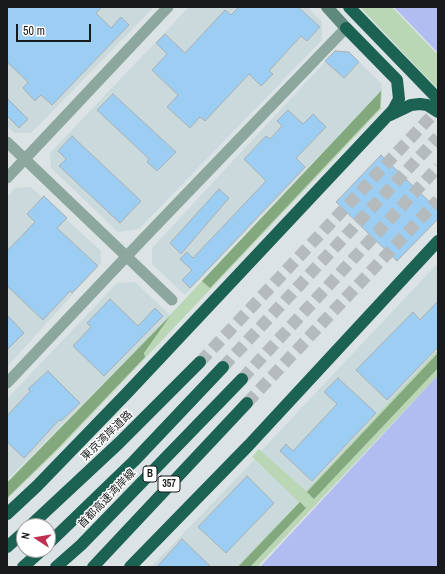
<!DOCTYPE html>
<html>
<head>
<meta charset="utf-8">
<style>
  body { margin:0 }
  #map { position:relative; width:445px; height:574px; overflow:hidden; background:#dce3e4; font-family:"Archivo Narrow",sans-serif }
  canvas { display:block }
  .frame { position:absolute; inset:0; border:8px solid #17191a; pointer-events:none }
  .north { position:absolute; left:16px; top:518px; width:40px; height:40px; box-sizing:border-box; background:#fff; border:1px solid #a2a3a3; border-radius:50%; rotate:282deg; font-size:11px; font-weight:700; line-height:16px; text-align:center; color:#17191a }
  .north::after { content:''; display:block; margin:auto; width:14px; height:18px; background:#c03051; clip-path:polygon(50% 0,100% 100%,50% 72%,0 100%) }
  .scale { position:absolute; left:16px; top:24px; width:75px; height:18px; box-sizing:border-box; border:2px solid #17191a; border-top:0; padding-left:5px; font-size:12px; line-height:14px; white-space:nowrap; color:#17191a; -webkit-text-stroke:3px #fff; paint-order:stroke }
</style>
</head>
<body>
<div id="map">
<canvas width="445" height="574"></canvas>
<div class="frame"></div>
<div class="north">N</div>
<div class="scale">50 m</div>
</div>
<script>
const ctx = document.querySelector('canvas').getContext('2d');
ctx.lineJoin = 'round';
function fillPath(path, color) {
  ctx.fillStyle = color;
  ctx.fill(path, 'evenodd');
}
function toPath(rows) {
  const path = new Path2D();
  for (const r of rows) {
    path.moveTo(r[0], r[1]);
    for (let i = 2; i < r.length; i += 2) path.lineTo(r[i], r[i + 1]);
  }
  return path;
}
function strokePath(path, color, width, dash) {
  ctx.strokeStyle = color;
  ctx.lineWidth = width;
  ctx.lineCap = dash ? 'butt' : 'round';
  ctx.setLineDash(dash || []);
  ctx.stroke(path);
}
function label(font, color, halo, rows, align = 'center') {
  ctx.font = font + ' "Archivo Narrow","Noto Sans JP",sans-serif';
  ctx.lineWidth = 3;
  ctx.setLineDash([]);
  ctx.textBaseline = 'middle';
  ctx.strokeStyle = halo;
  ctx.fillStyle = color;
  for (const [text, x, y, turn = 0] of rows) {
    ctx.save();
    ctx.translate(x, y);
    ctx.rotate((+turn || 0) * Math.PI / 180);
    ctx.textAlign = isNaN(turn) ? turn : align;
    if (halo) ctx.strokeText(text, 0, 0);
    ctx.fillText(text, 0, 0);
    ctx.restore();
  }
}
fillPath(toPath([
  [7,7,154,7,31,133,14,133,7,126],
  [189,7,308,7,322,22,322,40,139,229,118,232,51,168,50,153],
  [335,51,349,52,381,83,382,90,185,295,152,264,152,248],
  [31,187,101,251,101,263,7,367,7,197,15,188],
  [438,263,438,352,306,491,261,451],
  [135,282,170,315,7,480,7,399,117,283],
  [254,460,299,501,239,567,151,567]
]), '#c9d9dc');
fillPath(toPath([
  [360,7,392,7,438,55,438,89,410,60,382,90,381,109,59,449,7,499,7,482,170,315,410,60],
  [438,350,438,375,257,567,237,567,299,502,252,457,259,449,306,491]
]), '#b9d6b5');
fillPath(toPath([
  [381,91,380,108,210,288,202,281],
  [170,316,144,353,145,357,58,448,7,498,7,483],
  [438,353,438,368,314,499,307,492],
  [300,502,306,508,250,567,238,567]
]), '#83a87e');
fillPath(toPath([
  [394,7,438,7,438,53],
  [438,375,438,567,260,567]
]), '#b1bdf0');
const building = toPath([
  [7,7,102,7,96,13,111,28,121,17,129,25,52,105,41,95,35,101,23,88,28,82,7,62,7,7],
  [239,7,298,7,320,27,307,41,301,36,269,71,273,74,261,86,249,74,205,121,200,117,190,128,167,107,178,95,152,70,167,54,156,43,165,34,185,53,225,10,231,15,239,7],
  [335,51,349,52,359,62,344,78,325,61,335,51],
  [113,94,176,152,157,171,147,162,149,159,97,110,113,94],
  [7,98,28,119,19,128,7,116,7,98],
  [288,110,303,124,313,114,326,127,296,158,305,167,190,288,182,280,192,270,180,259,187,252,193,258,266,181,244,159,266,136,270,139,282,126,277,121,288,110],
  [72,136,141,201,120,223,59,166,66,159,58,151,72,136],
  [381,155,438,210,438,219,397,261,336,202,381,155],
  [219,189,229,198,181,254,170,243,219,189],
  [44,196,67,218,57,228,98,266,72,293,70,291,43,320,7,286,7,251,35,222,27,214,44,196],
  [110,299,138,326,155,308,163,316,104,376,73,346,91,327,87,323,110,299],
  [438,301,438,347,387,400,356,370,413,312,420,320,438,301],
  [7,315,24,333,7,350,7,315],
  [48,371,80,403,61,421,59,420,24,458,7,442,7,416,30,391,28,389,48,371],
  [338,378,376,413,312,481,280,451,286,444,293,451,337,404,324,392,338,378],
  [247,476,274,503,226,553,198,527,247,476],
  [182,539,211,567,157,567,182,539]
]);
fillPath(building, '#9ccdf2');
strokePath(building, '#acb0b4', 1);
strokePath(toPath([
  [200,362,438,109],
  [223,367,438,137],
  [242,379,438,167],
  [247,403,438,200]
]), '#b5bbbc', 12, [12, 6]);
strokePath(toPath([
  [7,142,172,300],
  [7,178,168,7],
  [7,383,143,239,346,28]
]), '#8ba79e', 11);
strokePath(toPath([
  [327,7,346,28]
]), '#60897e', 12);
strokePath(toPath([
  [349,7,438,99],
  [390,115,411,105,420,104,427,105,438,112],
  [7,514,37,486,128,392,393,110,399,99,397,80,346,28],
  [30,526,119,443,200,362],
  [48,544,134,461,223,367],
  [7,547,24,532],
  [23,567,42,550],
  [56,567,81,545,242,379],
  [93,567,247,403],
  [130,567,249,445,438,241]
]), '#1c6253', 12);
for (const [x, y, w] of [
  [150,474,14],
  [169,484,22]
]) {
  const box = new Path2D();
  box.roundRect(x - w / 2, y - 8, w, 16, 3);
  ctx.fillStyle = '#fff';
  ctx.fill(box);
  strokePath(box, '#17191a', 1);
}
label('bold 10px', '#17191a', null, [
  ["B",150,474],
  ["357",169,484]
]);
label('11px', '#17191a', '#fff', [
  ["東京湾岸道路",107,436,-44],
  ["首都高速湾岸線",107,499,-46]
]);
</script>
</body>
</html>
